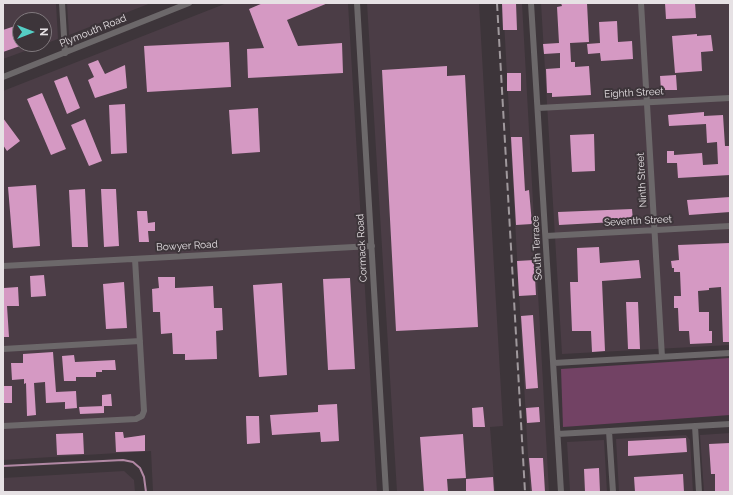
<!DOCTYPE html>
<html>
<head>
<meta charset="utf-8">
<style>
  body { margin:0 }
  #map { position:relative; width:733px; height:495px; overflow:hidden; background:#3d353a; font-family:Raleway,sans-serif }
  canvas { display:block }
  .frame { position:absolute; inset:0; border:4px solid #e6e1e4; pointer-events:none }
  .north { position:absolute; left:12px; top:12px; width:40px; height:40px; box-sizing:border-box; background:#3d353a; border:1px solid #817a7e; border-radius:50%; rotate:90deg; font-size:11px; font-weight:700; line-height:16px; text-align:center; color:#e6e1e4 }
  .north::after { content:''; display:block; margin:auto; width:14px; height:18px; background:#55cec5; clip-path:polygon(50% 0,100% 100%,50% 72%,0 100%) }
</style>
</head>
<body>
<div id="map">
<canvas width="733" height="495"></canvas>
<div class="frame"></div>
<div class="north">N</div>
</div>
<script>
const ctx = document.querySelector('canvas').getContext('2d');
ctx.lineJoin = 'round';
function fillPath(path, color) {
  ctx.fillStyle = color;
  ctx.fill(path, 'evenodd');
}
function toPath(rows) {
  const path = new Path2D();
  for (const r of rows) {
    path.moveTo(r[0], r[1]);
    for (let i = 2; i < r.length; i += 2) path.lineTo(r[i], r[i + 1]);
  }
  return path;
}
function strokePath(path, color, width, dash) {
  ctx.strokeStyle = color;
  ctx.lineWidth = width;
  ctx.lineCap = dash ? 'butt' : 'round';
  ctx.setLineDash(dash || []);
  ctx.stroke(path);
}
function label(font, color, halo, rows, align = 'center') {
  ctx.font = font + ' Raleway,sans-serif';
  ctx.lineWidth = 4;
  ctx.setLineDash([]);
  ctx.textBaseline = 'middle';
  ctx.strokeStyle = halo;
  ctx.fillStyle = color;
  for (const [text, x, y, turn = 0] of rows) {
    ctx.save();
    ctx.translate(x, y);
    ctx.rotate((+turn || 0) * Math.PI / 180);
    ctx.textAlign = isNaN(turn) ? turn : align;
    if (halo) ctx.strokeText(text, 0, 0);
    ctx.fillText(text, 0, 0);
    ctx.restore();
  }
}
fillPath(toPath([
  [3,3,56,3,58,39,3,59],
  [20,20,44,20,44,44,20,44],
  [67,3,151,3,69,35],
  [227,3,348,3,377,492,153,492,151,451,3,460,3,91],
  [367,3,479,3,503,426,490,427,495,492,397,492],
  [503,3,522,3,549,492,530,492],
  [541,3,730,3,730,345,562,354],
  [730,433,730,492,704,492,700,435],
  [686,435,690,440,693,492,619,492,616,439],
  [604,440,607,492,570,492,567,442],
  [124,471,134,480,135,492,3,492,3,478]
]), '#4b3d46');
fillPath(toPath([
  [730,358,730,415,563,427,561,369]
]), '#724264');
strokePath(toPath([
  [3,466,123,460,133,462,140,468,144,477,146,492]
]), '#b188a4', 2);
fillPath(toPath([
  [263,3,328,3,287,20,298,46,342,43,343,73,248,78,247,49,264,48,249,9],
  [502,3,516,3,517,30,503,30],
  [561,3,587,3,589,42,570,43,571,62,575,62,575,67,589,66,591,95,552,97,552,93,547,93,546,69,560,68,560,53,544,54,543,44,559,43,557,7,562,6],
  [665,3,695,3,696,18,666,19],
  [617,21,618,42,632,41,633,59,601,61,600,53,588,54,587,44,600,43,599,22],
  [15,26,20,38,20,46,3,52,3,30],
  [697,34,697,36,711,35,713,51,701,52,702,71,675,73,672,36],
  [229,42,231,87,147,92,144,46],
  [98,60,105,74,125,65,127,88,95,98,88,80,94,77,88,64],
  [447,66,447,76,465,75,478,327,396,331,382,70],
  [507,73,521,73,521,91,507,91],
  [676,75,677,90,661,90,660,76],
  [67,76,80,108,67,114,54,81],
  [42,93,66,149,51,155,27,99],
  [125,104,127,153,111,154,109,105],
  [258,108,260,152,232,154,229,110],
  [704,112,704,116,723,115,725,146,730,146,730,175,678,178,677,163,667,163,667,151,674,151,674,155,702,153,703,165,718,164,717,142,707,143,706,124,669,126,668,115],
  [3,118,20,141,7,151,3,145],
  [85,119,102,161,89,166,71,125],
  [594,134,595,171,572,172,570,135],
  [511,137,522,137,525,191,529,190,532,224,516,225],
  [36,185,40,246,13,248,8,187],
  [85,189,88,247,72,247,69,190],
  [101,189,116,189,119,246,104,247],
  [730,197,730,212,689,215,687,200],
  [632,209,633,221,559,225,558,212],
  [137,211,147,211,148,223,155,222,155,231,148,231,149,242,139,242],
  [730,243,730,342,723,342,721,287,709,288,709,290,698,291,699,312,709,312,709,331,712,331,712,343,690,344,689,331,679,331,678,308,674,308,674,296,681,296,680,272,674,272,674,268,672,268,671,261,679,260,678,245],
  [599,247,600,263,639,260,641,278,602,281,605,351,592,352,591,331,572,331,570,282,578,282,577,248],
  [534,260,536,295,519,296,517,261],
  [44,275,46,296,31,297,30,276],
  [158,277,175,277,175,288,213,286,214,308,222,308,223,330,216,331,217,359,185,360,185,354,173,354,172,333,161,334,160,312,153,312,152,289,159,288],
  [350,278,355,369,328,370,323,279],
  [124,282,127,328,106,329,103,284],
  [282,283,287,375,259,377,253,285],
  [18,287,19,306,7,306,9,337,3,337,4,288],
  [626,302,638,302,640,349,628,349],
  [533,315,538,388,526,389,521,316],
  [53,352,56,392,76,391,77,408,65,409,65,402,46,403,45,382,34,383,36,415,27,416,26,383,24,384,24,379,12,380,11,363,23,363,23,354],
  [74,355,75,362,115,360,116,370,102,370,102,372,96,372,96,377,76,377,76,381,64,381,62,356],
  [3,386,12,386,12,403,3,403],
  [111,394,112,406,102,406,102,395],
  [337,404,339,441,321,442,320,432,272,435,270,415,318,412,318,405],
  [104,406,104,413,80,414,79,407],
  [483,407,485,427,473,427,472,408],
  [539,407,540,422,527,423,526,408],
  [246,416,259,416,260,443,247,444],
  [115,432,123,432,124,438,145,435,145,451,116,452],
  [83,433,84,454,57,455,56,434],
  [463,434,466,478,447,479,448,492,424,492,420,437],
  [686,438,687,452,628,456,628,441],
  [730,443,730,492,715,492,715,474,711,474,709,444],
  [529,458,543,458,545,492,532,492],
  [599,468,600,492,585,492,584,469],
  [683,474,684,492,635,492,634,477],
  [493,477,494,492,466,492,466,479]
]), '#d599c3');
strokePath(toPath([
  [62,3,65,53],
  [357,3,386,492],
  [531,3,561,492],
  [641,3,662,357],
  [3,77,189,3],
  [538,108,730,98],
  [546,236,730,226],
  [3,266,372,246],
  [3,349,140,341],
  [554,363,730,353],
  [3,426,136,419,142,416,144,411,135,259],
  [695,426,699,492],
  [609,431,613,492],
  [558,434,730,424]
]), '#6c686a', 6);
strokePath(toPath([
  [497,3,525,492]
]), '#a0999d', 2, [8, 4]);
label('10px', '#e6e1e4', '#3d353a', [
  ["Plymouth Road",93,31,-22],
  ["Eighth Street",634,93,-3],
  ["Ninth Street",642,180,-93],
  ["Seventh Street",638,221,-3],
  ["Bowyer Road",187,246,-3],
  ["Cormack Road",362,248,-93],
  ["South Terrace",537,248,-93]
]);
</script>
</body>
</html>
